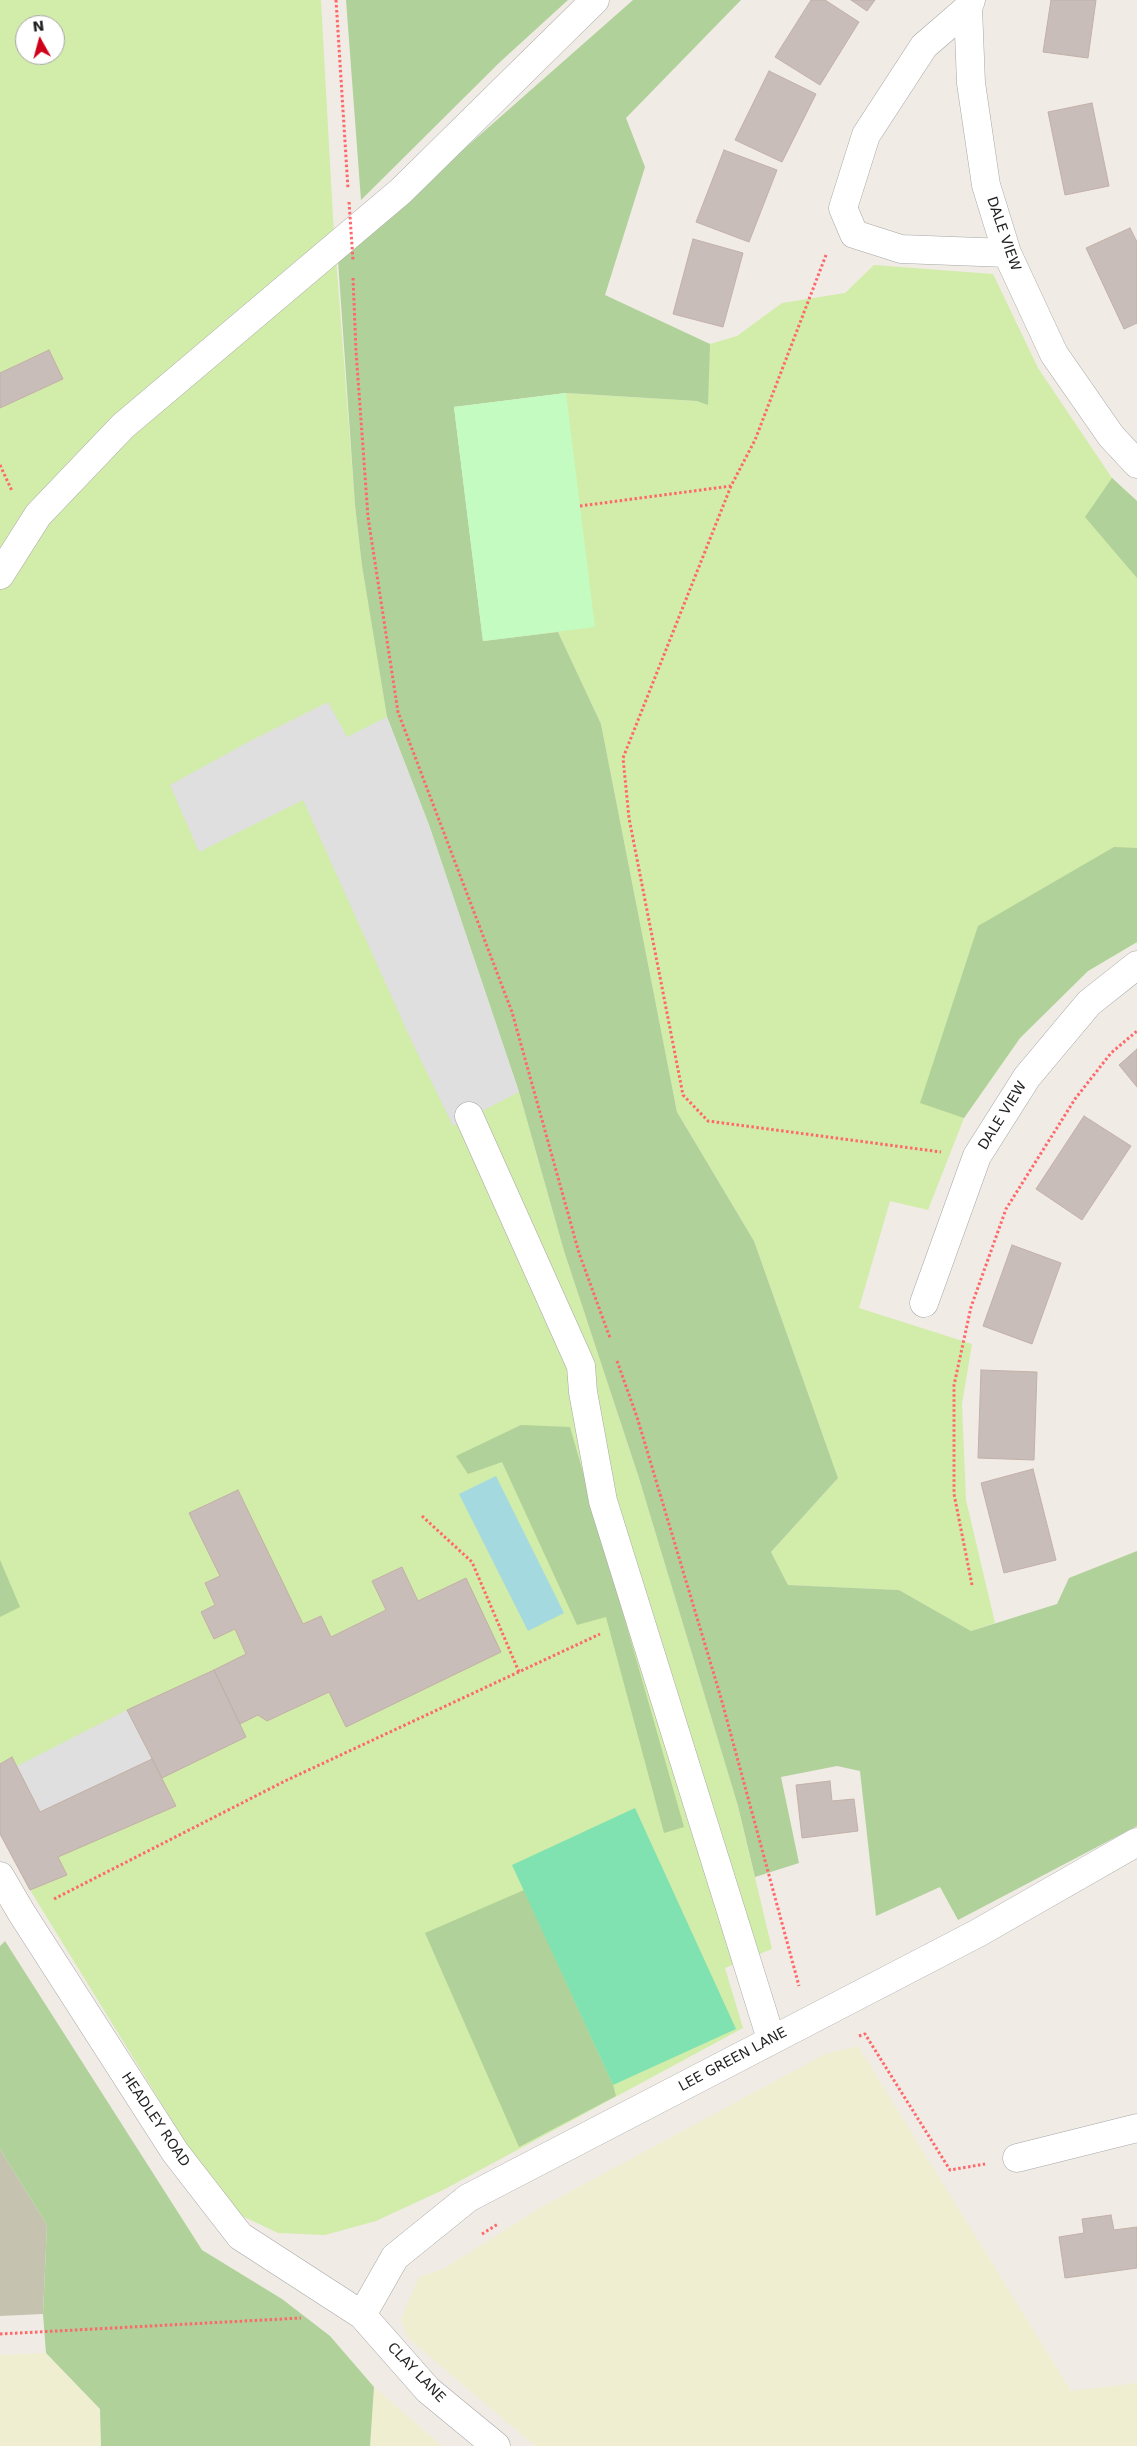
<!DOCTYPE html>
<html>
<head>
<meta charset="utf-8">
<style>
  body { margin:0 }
  #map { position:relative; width:1137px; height:2446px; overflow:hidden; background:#f0ebe5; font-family:"DejaVu Sans",sans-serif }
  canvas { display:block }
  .north { position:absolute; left:15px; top:15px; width:50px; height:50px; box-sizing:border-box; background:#fff; border:1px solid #a5a5a5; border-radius:50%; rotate:353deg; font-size:14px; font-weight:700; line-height:20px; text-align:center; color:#1f1f1f }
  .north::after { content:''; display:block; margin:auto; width:18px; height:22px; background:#cf0019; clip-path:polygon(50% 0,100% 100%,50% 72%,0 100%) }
</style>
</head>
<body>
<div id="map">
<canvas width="1137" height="2446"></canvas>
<div class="north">N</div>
</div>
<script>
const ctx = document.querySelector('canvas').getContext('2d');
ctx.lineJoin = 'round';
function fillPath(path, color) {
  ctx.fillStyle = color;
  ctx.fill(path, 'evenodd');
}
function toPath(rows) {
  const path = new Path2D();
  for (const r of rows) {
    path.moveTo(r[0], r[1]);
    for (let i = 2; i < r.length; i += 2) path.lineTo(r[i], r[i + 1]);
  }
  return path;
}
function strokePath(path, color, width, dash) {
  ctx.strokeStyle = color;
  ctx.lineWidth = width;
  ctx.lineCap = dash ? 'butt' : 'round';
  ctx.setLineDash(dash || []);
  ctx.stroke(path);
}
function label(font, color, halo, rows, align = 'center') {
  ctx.font = font + ' "DejaVu Sans",sans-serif';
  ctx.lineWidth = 4;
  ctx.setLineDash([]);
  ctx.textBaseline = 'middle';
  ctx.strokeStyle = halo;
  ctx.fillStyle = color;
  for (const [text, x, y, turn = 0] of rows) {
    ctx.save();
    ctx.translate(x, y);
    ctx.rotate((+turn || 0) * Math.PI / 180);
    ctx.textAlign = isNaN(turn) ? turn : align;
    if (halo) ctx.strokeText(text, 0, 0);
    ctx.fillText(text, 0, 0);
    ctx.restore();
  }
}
fillPath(toPath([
  [0,2149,47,2225,43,2314,0,2316]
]), '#c5c3b0');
fillPath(toPath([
  [858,2046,1071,2391,1137,2383,1137,2446,535,2446,408,2338,401,2319,419,2277,443,2269,540,2208,825,2054],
  [46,2353,100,2409,101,2446,0,2446,0,2355],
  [374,2387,442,2446,370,2446]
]), '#f0eed0');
fillPath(toPath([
  [0,0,321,0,333,218,355,505,362,566,387,717,429,825,519,1092,564,1251,638,1475,738,1806,772,1949,725,1968,743,2028,445,2189,376,2221,325,2235,278,2233,240,2215,198,2163,30,1890,0,1834],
  [25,25,55,25,55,55,25,55],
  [874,265,993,274,1038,368,1112,478,1137,501,1137,942,1088,971,1020,1038,964,1118,928,1210,890,1201,859,1308,972,1344,962,1404,966,1500,995,1623,971,1631,899,1590,788,1585,771,1552,838,1478,754,1241,677,1112,601,724,558,632,483,641,566,393,697,401,710,344,737,336,782,303,845,293]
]), '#d2ecaa');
fillPath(toPath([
  [346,0,568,0,500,62,361,200],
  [633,0,741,0,626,118,645,167,605,295,710,344,708,405,697,401,566,393,454,407,483,641,558,632,601,724,677,1112,754,1241,838,1478,771,1552,788,1585,899,1590,971,1631,1057,1604,1069,1578,1137,1551,1137,1826,958,1920,940,1887,876,1916,860,1771,837,1766,781,1777,799,1863,755,1877,738,1806,638,1475,564,1251,519,1092,429,825,387,717,362,566,355,505,338,260],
  [1112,478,1137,501,1137,578,1085,517],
  [1114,847,1137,848,1137,942,1088,971,1020,1038,964,1118,920,1103,978,926],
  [521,1425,570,1427,684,1827,664,1833,606,1617,577,1625,502,1462,468,1474,456,1456],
  [0,1560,20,1607,0,1617],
  [524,1890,613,2085,616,2096,519,2147,425,1933],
  [5,1941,202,2250,282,2299,330,2336,374,2387,370,2446,101,2446,100,2409,46,2353,43,2314,47,2225,0,2149,0,1946]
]), '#b0d199');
fillPath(toPath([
  [566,393,595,627,483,641,454,407]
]), '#c4fbc1');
fillPath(toPath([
  [635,1808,736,2029,613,2085,512,1865]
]), '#81e2b1');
fillPath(toPath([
  [328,702,347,737,387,717,429,825,519,1092,453,1126,412,1042,303,800,199,852,170,785,250,741],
  [127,1710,152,1759,40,1812,17,1766]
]), '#dfdfdf');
fillPath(toPath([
  [496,1476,564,1613,528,1631,459,1494]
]), '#a4d9df');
const building = toPath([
  [811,0,825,0,859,22,820,85,775,57,811,0],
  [851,0,875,0,867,11,851,0],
  [1051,0,1096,0,1088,58,1043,52,1051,0],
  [769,71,816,94,782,162,735,140,769,71],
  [1092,103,1109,186,1065,195,1048,112,1092,103],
  [724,150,777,170,749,242,696,222,724,150],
  [1130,228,1137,242,1137,323,1124,329,1086,248,1130,228],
  [693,239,743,253,723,327,673,314,693,239],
  [49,350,63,379,0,408,0,373,49,350],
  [1137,1049,1137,1087,1119,1065,1137,1049],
  [1084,1116,1131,1146,1082,1220,1036,1189,1084,1116],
  [1012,1245,1061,1263,1032,1344,983,1326,1012,1245],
  [981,1370,1037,1372,1034,1460,978,1458,981,1370],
  [1033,1469,1056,1560,1004,1573,981,1483,1033,1469],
  [238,1490,303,1624,321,1616,331,1637,386,1610,372,1581,402,1567,418,1601,466,1578,501,1652,346,1727,329,1692,267,1721,258,1715,240,1724,214,1670,246,1654,235,1629,214,1639,201,1612,215,1605,205,1583,220,1576,189,1513,238,1490],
  [214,1670,246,1737,162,1778,127,1710,214,1670],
  [12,1757,40,1812,152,1759,176,1806,58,1857,67,1875,30,1890,0,1834,0,1764,12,1757],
  [830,1781,832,1801,854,1799,858,1831,802,1838,796,1785,830,1781],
  [1111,2215,1114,2230,1137,2227,1137,2268,1065,2278,1059,2237,1084,2233,1082,2219,1111,2215]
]);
fillPath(building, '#c8bdb8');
strokePath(building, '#c3b0a7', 1);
const minor = toPath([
  [971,0,968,8,971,83,986,185,1007,253,1054,354,1111,436,1137,464],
  [968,8,924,46,866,135,843,208,854,234,901,249,1007,253],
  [0,575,38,515,123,426,401,191,595,0],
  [469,1116,581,1366,583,1392,603,1501,771,2039],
  [924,1303,977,1156,1027,1077,1089,1003,1137,965],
  [0,1876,21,1912,175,2152,240,2236,362,2315,428,2390,496,2446],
  [1017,2158,1137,2128],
  [362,2315,395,2257,468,2198,978,1933,1137,1842]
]);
strokePath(minor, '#a6a6a6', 29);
strokePath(toPath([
  [336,0,348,189],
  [353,278,356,351,368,517,398,712,512,1012,579,1253,610,1338],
  [0,465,12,491],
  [731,486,623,758,629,818,683,1095,708,1121,941,1152],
  [580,506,731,486,755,440,826,255],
  [617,1361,637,1417,721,1698,799,1986],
  [422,1516,472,1562,519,1672],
  [972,1585,954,1494,954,1385,971,1307,1006,1209,1075,1099,1111,1053,1137,1031],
  [54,1899,285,1781,600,1634],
  [859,2036,865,2034,950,2170,985,2164],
  [482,2234,498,2224],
  [0,2334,301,2318]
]), '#fe686b', 3, [2.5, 2.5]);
strokePath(minor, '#fff', 28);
strokePath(toPath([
  [349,202,353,260]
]), '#fe686b', 3, [2.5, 2.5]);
label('14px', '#1f1f1f', '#fff', [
  ["DALE VIEW",1003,234,71],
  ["DALE VIEW",1003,1116,-58],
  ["LEE GREEN LANE",733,2060,-28],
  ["HEADLEY ROAD",155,2120,56],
  ["CLAY LANE",416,2373,46]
]);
</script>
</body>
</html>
